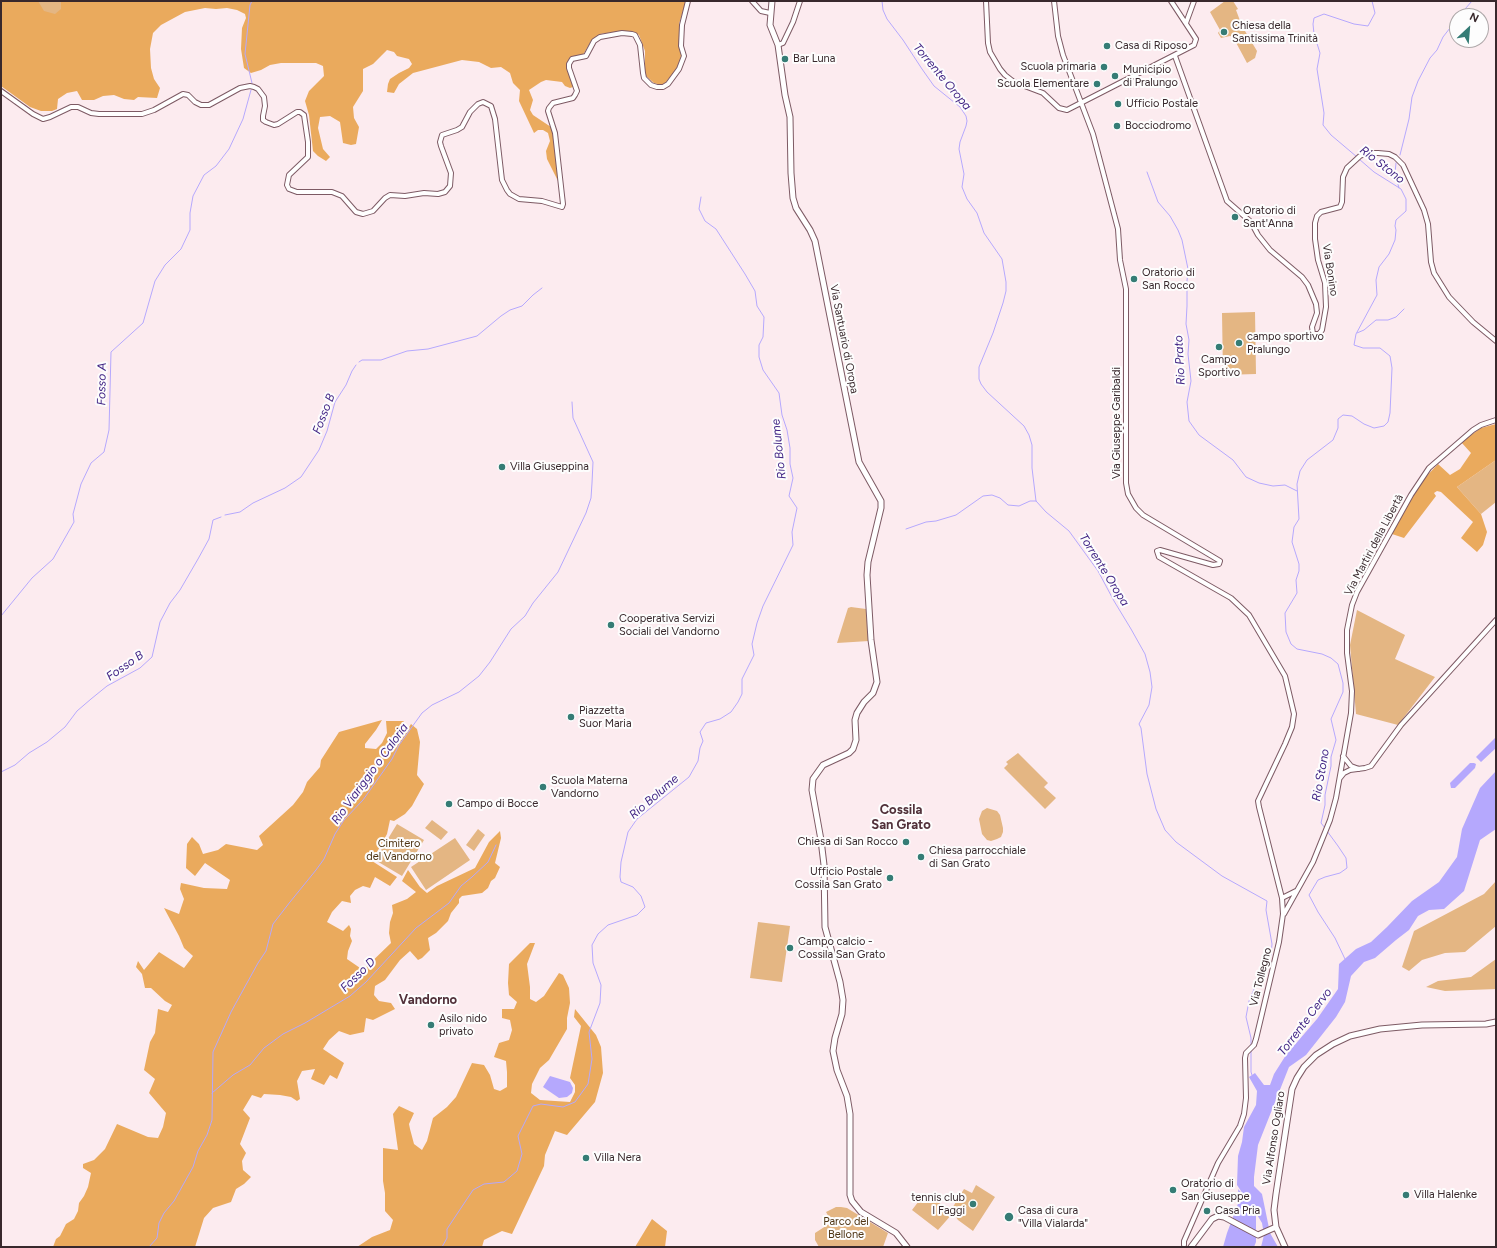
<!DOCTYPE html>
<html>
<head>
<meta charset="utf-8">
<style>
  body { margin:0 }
  #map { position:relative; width:1497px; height:1248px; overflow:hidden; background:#fcebef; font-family:Figtree,sans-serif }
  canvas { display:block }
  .frame { position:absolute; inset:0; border:2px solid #38282c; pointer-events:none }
  .north { position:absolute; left:1449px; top:8px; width:40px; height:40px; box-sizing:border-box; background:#fdfdfd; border:1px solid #aea8a9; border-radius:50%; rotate:26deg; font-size:11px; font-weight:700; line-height:16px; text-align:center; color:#38282c }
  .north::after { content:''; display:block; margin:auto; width:14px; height:18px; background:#357c75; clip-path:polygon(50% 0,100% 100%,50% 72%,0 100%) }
</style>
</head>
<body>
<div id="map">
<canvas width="1497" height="1248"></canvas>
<div class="frame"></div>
<div class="north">N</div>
</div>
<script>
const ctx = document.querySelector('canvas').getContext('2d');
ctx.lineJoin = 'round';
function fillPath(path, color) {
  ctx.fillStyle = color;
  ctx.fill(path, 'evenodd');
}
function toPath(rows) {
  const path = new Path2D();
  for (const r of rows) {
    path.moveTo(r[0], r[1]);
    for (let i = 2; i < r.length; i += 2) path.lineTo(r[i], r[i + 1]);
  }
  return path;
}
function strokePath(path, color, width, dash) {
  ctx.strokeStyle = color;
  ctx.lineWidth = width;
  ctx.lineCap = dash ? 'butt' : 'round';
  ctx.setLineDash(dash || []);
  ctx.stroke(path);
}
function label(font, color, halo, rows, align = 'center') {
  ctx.font = font + ' Figtree,sans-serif';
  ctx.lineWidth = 4;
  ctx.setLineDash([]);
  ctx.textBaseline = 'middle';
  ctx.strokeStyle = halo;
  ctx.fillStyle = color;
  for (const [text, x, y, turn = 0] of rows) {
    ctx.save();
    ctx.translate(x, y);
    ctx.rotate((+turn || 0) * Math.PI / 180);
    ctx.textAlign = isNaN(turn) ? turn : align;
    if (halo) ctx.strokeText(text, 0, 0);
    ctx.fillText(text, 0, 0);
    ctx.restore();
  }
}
fillPath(toPath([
  [32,1,82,1,45,20],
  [1225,1,1233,1,1238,9,1236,10,1242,26,1257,51,1255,58,1247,63,1233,37,1230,36,1221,38,1218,33,1220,30,1210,12],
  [1255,312,1256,374,1223,375,1222,313],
  [1496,460,1496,502,1481,514,1457,487],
  [851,607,866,609,869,641,837,643,848,608],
  [1357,610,1405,635,1395,659,1435,677,1398,725,1356,714,1350,645],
  [1018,753,1048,783,1044,787,1056,798,1045,809,1004,768,1008,764,1006,762],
  [987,808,997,811,1000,815,1003,828,1003,832,1001,837,997,839,991,841,987,840,982,834,979,819,982,811],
  [432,820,448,832,441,840,425,828],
  [397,824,424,840,402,876,375,860],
  [478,829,485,835,474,851,466,845],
  [455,838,470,860,426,890,411,867],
  [1496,881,1496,926,1465,952,1445,953,1422,960,1409,971,1402,967,1414,931,1484,894],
  [758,922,790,926,782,982,750,978],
  [1496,959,1496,989,1445,991,1426,987,1438,981,1471,977],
  [976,1185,995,1197,973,1231,958,1220,953,1213,938,1230,912,1210,925,1193,953,1213,951,1210,964,1189,972,1193],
  [836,1207,841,1207,847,1208,888,1233,883,1247,819,1247,815,1240,815,1233,829,1224,831,1221,826,1212]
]), '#e4b683');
fillPath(toPath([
  [1,1,38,1,44,11,55,14,61,9,61,1,686,1,679,24,679,45,681,55,680,65,665,83,661,85,654,83,646,76,645,71,645,51,639,35,634,32,622,31,600,34,591,41,583,55,571,57,568,61,567,66,573,87,570,88,565,86,562,82,546,80,541,82,529,90,533,100,530,110,533,115,551,127,554,135,558,181,547,159,546,151,550,141,548,133,543,130,538,130,534,133,519,101,520,90,513,83,510,73,501,67,491,68,479,62,462,60,413,73,399,84,394,93,387,92,388,84,390,79,399,73,409,68,412,64,409,59,397,56,394,52,387,50,373,64,363,69,363,91,353,107,354,118,359,127,356,144,351,145,343,143,340,122,330,116,320,117,318,128,323,149,330,157,326,161,318,156,313,151,309,115,305,101,309,91,324,76,323,66,316,63,281,63,270,65,261,70,251,73,244,68,241,49,242,28,246,18,245,14,237,10,227,8,216,9,205,8,185,12,161,25,153,33,150,49,151,68,154,79,160,88,157,98,138,97,134,100,124,99,114,95,103,96,94,100,82,100,77,91,67,93,58,99,57,109,52,111,41,111,30,107,1,86],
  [1496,424,1496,460,1457,487,1481,514,1487,532,1483,545,1477,552,1461,538,1473,522,1441,492,1437,491,1434,493,1436,496,1404,538,1392,534,1420,483,1438,464,1450,475,1460,469,1471,453,1461,442,1481,428],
  [382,720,376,730,365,744,365,748,376,749,382,743,387,733,386,721,404,721,398,731,404,735,411,724,417,729,420,742,417,775,424,784,412,806,405,814,394,821,390,820,387,834,372,861,397,877,390,886,375,877,370,888,363,886,355,890,350,896,351,903,342,901,332,912,327,922,343,931,349,925,351,929,350,936,352,941,348,951,347,959,363,970,391,943,389,933,390,922,393,913,392,905,407,899,416,892,402,881,408,870,420,887,427,893,437,886,475,868,489,842,500,831,501,838,495,863,500,867,495,878,491,881,488,888,482,893,462,896,459,899,459,903,451,913,448,921,436,933,428,938,430,950,422,958,418,960,410,951,400,960,385,980,375,986,374,995,379,1001,391,1003,395,1009,373,1020,366,1018,364,1032,350,1035,339,1031,329,1040,323,1049,344,1063,337,1079,330,1075,324,1085,311,1079,315,1069,302,1071,297,1081,300,1099,297,1101,291,1097,280,1095,264,1094,261,1098,252,1095,243,1110,250,1118,240,1144,246,1153,242,1161,243,1170,251,1177,244,1184,236,1189,231,1202,213,1208,204,1218,195,1247,53,1247,56,1239,60,1236,66,1224,74,1219,78,1211,79,1203,84,1196,88,1187,91,1173,83,1168,83,1164,94,1160,105,1149,117,1124,148,1137,158,1138,163,1127,166,1113,149,1093,155,1079,144,1070,150,1042,155,1033,158,1009,168,1012,172,1005,165,1001,151,988,145,988,142,974,136,967,138,961,144,970,159,952,184,968,193,956,184,948,179,936,164,908,179,914,184,899,180,889,181,883,204,888,227,889,230,880,205,863,195,876,186,868,187,844,192,837,199,844,203,854,218,850,226,844,257,850,263,845,259,836,293,805,303,792,307,782,320,767,321,760,339,732],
  [530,943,535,943,527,964,530,987,530,999,536,1002,544,996,559,973,563,975,569,988,570,1003,567,1018,567,1029,549,1060,540,1068,532,1084,531,1093,540,1100,570,1102,575,1092,575,1085,570,1078,581,1026,574,1017,575,1009,596,1035,601,1047,603,1073,595,1102,567,1135,555,1131,545,1155,544,1166,512,1234,502,1231,484,1240,482,1247,357,1247,372,1237,390,1230,393,1220,385,1211,385,1193,383,1181,383,1148,398,1150,393,1114,399,1106,414,1113,409,1124,410,1129,414,1144,422,1150,427,1141,433,1118,447,1107,456,1097,472,1063,484,1065,490,1075,494,1089,500,1091,507,1087,507,1072,506,1061,494,1057,499,1043,509,1040,512,1030,510,1020,502,1018,502,1009,514,1009,517,1002,509,995,508,983,509,964],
  [652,1219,667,1231,665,1247,635,1247]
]), '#eaaa5d');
fillPath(toPath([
  [1495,738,1496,748,1481,762,1476,757],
  [1470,763,1474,763,1476,764,1475,768,1455,788,1451,788,1450,783],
  [1496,771,1496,829,1480,840,1464,891,1444,909,1429,910,1418,916,1409,930,1396,940,1375,958,1364,962,1351,976,1345,1002,1336,1017,1306,1055,1289,1067,1258,1145,1254,1177,1254,1186,1262,1194,1270,1233,1278,1247,1261,1247,1264,1235,1262,1223,1256,1213,1256,1242,1254,1247,1223,1247,1227,1233,1239,1201,1238,1189,1245,1197,1237,1185,1238,1156,1242,1142,1244,1127,1256,1105,1257,1091,1249,1077,1255,1073,1264,1085,1270,1085,1274,1074,1286,1055,1317,1019,1338,989,1339,964,1356,949,1371,942,1387,927,1412,901,1439,882,1457,857,1462,829,1480,788],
  [550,1076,570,1082,573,1088,572,1093,567,1097,559,1098,543,1087]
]), '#b5a8fd');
strokePath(toPath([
  [882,1,883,10,887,19,903,40,922,69,934,86,960,107,966,116,967,121,966,126,960,142,959,149,964,174,962,187,967,199,977,213,984,233,1002,259,1006,282,1006,291,1003,303,993,333,979,367,979,379,981,384,987,392,1024,426,1029,435,1032,445,1032,468,1036,501,1046,512,1069,531,1098,571,1114,601,1131,629,1145,654,1150,672,1152,687,1149,705,1139,724,1141,728,1147,774,1156,809,1165,830,1176,842,1222,876,1267,901,1266,910,1272,944,1271,955,1267,964,1263,968,1249,1001,1246,1017,1251,1038,1251,1045],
  [1459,16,1472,1],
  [252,83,245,54,250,5,252,1],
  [1400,155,1409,119,1412,97,1418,81,1430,58,1437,50,1443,37,1457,19],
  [1357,157,1331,135,1323,125,1324,113,1317,69,1320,53,1314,34,1313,24,1314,18,1324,14,1354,24,1368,26,1375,13,1372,1],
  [1396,163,1395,173,1399,188],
  [1147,172,1158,202,1170,216,1178,230,1182,240,1188,269,1187,281,1187,306,1186,324,1189,340,1188,354,1191,381,1187,402,1189,421,1199,435,1233,460,1246,477,1259,483,1273,486,1285,485,1297,491],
  [1357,333,1364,330,1376,320,1388,320,1396,317,1404,309],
  [359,362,362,360,381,360,407,351,428,349,477,336,501,316,510,310,522,306,533,295,542,288],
  [225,515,240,512,253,503,285,488,301,477,319,450,327,431,335,402,346,385,352,371,356,365],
  [906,529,926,522,936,521,956,515,983,496,992,495,1000,498,1008,505,1019,506,1030,501,1036,501],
  [1,616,32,578,53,559,74,522,73,514,81,484,91,463,104,452,109,430,111,352,143,323,155,281,165,265,181,249,190,230,190,213,193,196,204,175,216,166,229,149,243,119,251,90],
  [1,772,15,765,29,753,47,742,65,727,77,711,91,699,107,686,140,668,152,657,160,622,170,603,180,590,198,559,209,539,213,520,221,517],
  [1325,828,1321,823,1325,805,1325,795,1331,766,1331,757,1336,740,1331,719,1343,692,1343,683,1338,664,1331,658,1322,654,1297,649,1291,644,1286,632,1285,613,1297,593,1296,580,1299,571,1299,564,1292,542,1294,527,1299,519,1297,484,1300,471,1307,460,1333,440,1338,428,1338,419,1343,415,1352,416,1364,424,1374,428,1384,426,1388,422,1390,413,1392,368,1390,356,1380,348,1363,348,1354,345,1356,334,1377,295,1376,280,1379,267,1389,254,1395,240,1396,230,1395,226,1396,220,1406,211,1406,199,1401,189,1374,172,1359,159],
  [1327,831,1338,846,1346,858,1347,868,1340,873,1325,877,1318,880,1309,895,1318,912,1335,938,1345,959],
  [1251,1050,1251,1072,1252,1075],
  [212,1093,233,1075,250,1065,264,1048,283,1034,305,1023,350,996,366,982,416,928,449,903,461,886,472,877,488,862,496,845],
  [149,1247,157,1238,159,1223,164,1213,174,1201,193,1167,198,1151,207,1135,212,1120,213,1052,231,1012,258,963,266,951,273,924,290,902,316,870,324,859,335,834,344,820,363,800,392,759,399,745,422,713,432,705,459,692,479,676,490,662,511,629,525,616,533,603,558,572,586,513,591,498,592,483,593,462,573,418,572,402],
  [442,1247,447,1238,447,1229,473,1190,484,1184,504,1182,517,1171,522,1154,518,1136,533,1106,541,1104,563,1107,575,1102,588,1084,592,1059,589,1032,600,1003,601,985,593,963,592,945,598,934,608,925,637,915,645,907,641,896,633,887,621,882,620,877,621,862,628,832,637,819,689,777,698,761,700,748,703,741,700,732,706,723,720,719,731,712,738,702,742,694,742,679,754,655,752,644,757,623,763,606,793,545,792,532,797,508,789,496,793,478,790,464,790,448,787,430,782,415,779,393,763,370,759,357,759,345,763,337,764,317,757,306,755,291,745,274,716,229,705,221,699,209,701,197]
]), '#b5a8fd', 1);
const minor = toPath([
  [752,1,761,11,770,13],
  [986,1,988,43,990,52,1000,69,1005,75,1014,82,1043,93,1059,108,1067,110,1194,45,1196,39,1171,1],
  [1054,1,1058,36,1063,55,1093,134,1118,229,1120,260,1126,289,1126,483,1128,494,1136,508,1143,515,1220,561,1219,564,1213,565,1160,550,1157,551,1159,557,1231,598,1249,615,1285,676,1294,714,1292,727,1285,744,1258,801,1259,807,1282,898,1283,914,1279,942,1256,1039,1254,1045,1246,1053,1245,1058,1246,1098,1244,1114,1240,1126,1218,1163,1184,1241,1184,1245],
  [1186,23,1194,1],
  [778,45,783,43,793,22,800,1],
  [1175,56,1227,201,1251,222,1258,235,1270,250,1302,277,1308,285,1316,304,1317,313,1312,327,1313,334,1319,334,1322,330,1326,307,1325,283,1318,260,1315,239,1315,223,1317,216,1321,212,1340,207,1342,202,1343,177,1347,168,1360,156,1367,153,1378,153,1389,154,1395,157,1403,165,1424,210,1428,224,1431,262,1434,273,1449,297,1473,322,1496,341],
  [1,91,33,114,43,119,50,117,71,107,78,107,91,113,99,114,142,114,154,110,183,94,188,95,195,102,201,105,209,105,240,88,250,86,254,87,258,89,264,97,265,106,263,116,263,120,266,122,274,125,278,124,297,112,300,112,304,115,308,142,308,157,289,175,287,185,289,189,297,192,332,192,342,196,356,212,363,214,373,211,385,198,390,195,405,196,424,193,438,194,445,192,450,186,451,173,441,146,440,142,442,135,457,130,462,127,470,112,478,104,483,102,491,106,495,119,502,180,507,190,510,194,519,199,542,201,562,207,563,204,555,133,548,111,549,108,553,103,573,98,575,95,577,91,569,68,569,64,572,59,586,56,594,41,600,37,622,33,632,34,635,35,640,45,643,73,644,78,651,85,657,87,663,87,668,84,679,69,684,56,681,46,682,25,688,1],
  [1343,756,1351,766,1359,769],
  [1340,778,1344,773,1350,770,1365,768,1371,766,1401,725,1496,620],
  [1282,898,1296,891],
  [1284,914,1313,862,1330,820,1336,798,1351,713,1352,691,1347,653,1347,630,1352,605,1357,592,1411,495,1429,468,1473,430,1481,425,1496,420]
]);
const major = toPath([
  [772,1,770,25,778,45,785,95,790,117,791,173,793,198,796,208,810,230,815,241,859,462,881,501,881,508,868,562,867,575,871,640,877,682,873,693,864,702,857,713,855,720,856,740,853,749,849,753,823,765,813,779,812,790,821,840,824,865,825,927,840,982,843,1000,842,1014,835,1038,833,1051,837,1070,847,1096,850,1114,850,1195,852,1201,861,1212,896,1233,907,1247],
  [1191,1247,1212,1219,1218,1216,1224,1217,1258,1235,1276,1227],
  [1285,1247,1276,1227,1274,1210,1276,1194,1292,1089,1297,1078,1304,1067,1316,1055,1333,1044,1350,1036,1380,1029,1422,1025,1486,1024,1496,1022]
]);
strokePath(minor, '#7d5a64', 6);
strokePath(major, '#7d5a64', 7);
strokePath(minor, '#fff', 4);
strokePath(major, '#fff', 5);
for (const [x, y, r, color] of [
  [1224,32,4,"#357c75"],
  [1107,46,4,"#357c75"],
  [785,59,4,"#357c75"],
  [1104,67,4,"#357c75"],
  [1115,76,4,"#357c75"],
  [1097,84,4,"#357c75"],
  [1118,104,4,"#357c75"],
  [1117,126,4,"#357c75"],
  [1235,217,4,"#357c75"],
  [1134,279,4,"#357c75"],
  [1239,343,4,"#357c75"],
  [1219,347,4,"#357c75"],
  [502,467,4,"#357c75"],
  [611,625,4,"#357c75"],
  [571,717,4,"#357c75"],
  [543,787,4,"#357c75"],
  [449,804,4,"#357c75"],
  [906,842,4,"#357c75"],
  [921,857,4,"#357c75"],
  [890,878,4,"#357c75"],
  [790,948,4,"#357c75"],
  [431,1025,4,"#357c75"],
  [586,1158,4,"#357c75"],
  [1173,1190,4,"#357c75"],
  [1406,1195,4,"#357c75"],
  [973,1204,4,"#357c75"],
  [1207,1211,4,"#357c75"],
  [1009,1217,5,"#357c75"]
]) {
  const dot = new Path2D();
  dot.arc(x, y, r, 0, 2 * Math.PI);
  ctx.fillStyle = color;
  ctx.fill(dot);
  strokePath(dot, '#fdfdfd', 1.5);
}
label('11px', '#38282c', '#fdfdfd', [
  ["Chiesa della",1232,26],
  ["Santissima Trinità",1232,39],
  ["Casa di Riposo",1115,46],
  ["Bar Luna",793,59],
  ["Scuola primaria",1096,67,"right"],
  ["Municipio",1123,70],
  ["di Pralungo",1123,83],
  ["Scuola Elementare",1089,84,"right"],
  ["Ufficio Postale",1126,104],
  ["Bocciodromo",1125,126],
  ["Oratorio di",1243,211],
  ["Sant'Anna",1243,224],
  ["Oratorio di",1142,273],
  ["San Rocco",1142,286],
  ["campo sportivo",1247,337],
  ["Pralungo",1247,350],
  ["Campo",1219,360,"center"],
  ["Sportivo",1219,373,"center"],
  ["Villa Giuseppina",510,467],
  ["Cooperativa Servizi",619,619],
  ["Sociali del Vandorno",619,632],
  ["Piazzetta",579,711],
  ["Suor Maria",579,724],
  ["Scuola Materna",551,781],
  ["Vandorno",551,794],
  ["Campo di Bocce",457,804],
  ["Chiesa di San Rocco",898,842,"right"],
  ["Chiesa parrocchiale",929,851],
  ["di San Grato",929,864],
  ["Ufficio Postale",882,872,"right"],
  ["Cossila San Grato",882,885,"right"],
  ["Campo calcio -",798,942],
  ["Cossila San Grato",798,955],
  ["Asilo nido",439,1019],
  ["privato",439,1032],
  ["Villa Nera",594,1158],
  ["Oratorio di",1181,1184],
  ["San Giuseppe",1181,1197],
  ["Villa Halenke",1414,1195],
  ["tennis club",965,1198,"right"],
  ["I Faggi",965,1211,"right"],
  ["Casa di cura",1018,1211],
  ["\"Villa Vialarda\"",1018,1224],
  ["Casa Pria",1215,1211]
], 'left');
label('11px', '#38282c', '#fdfdfd', [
  ["Via Bonino",1330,270,81],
  ["Via Santuario di Oropa",844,339,79],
  ["Via Giuseppe Garibaldi",1117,423,-90],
  ["Via Martiri della Libertà",1374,545,-62],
  ["Via Tollegno",1261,977,-76],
  ["Via Alfonso Ogliaro",1274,1138,-81]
]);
label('11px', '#4f3514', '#fdfdfd', [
  ["Cimitero",399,844],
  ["del Vandorno",399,857],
  ["Parco del",846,1222],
  ["Bellone",846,1235]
]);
label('italic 12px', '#422585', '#fdfdfd', [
  ["Torrente Oropa",942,77,50],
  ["Rio Stono",1382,165,38],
  ["Rio Prato",1180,360,-93],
  ["Fosso A",102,384,-89],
  ["Fosso B",324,414,-69],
  ["Rio Bolume",779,449,-96],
  ["Torrente Oropa",1104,570,58],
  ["Fosso B",125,666,-35],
  ["Rio Viariggio o Caloria",370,774,-54],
  ["Rio Stono",1321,775,-80],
  ["Rio Bolume",654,797,-41],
  ["Fosso D",358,975,-44],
  ["Torrente Cervo",1305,1022,-53]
]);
label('bold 13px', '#51313a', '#fdfdfd', [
  ["Cossila",901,810],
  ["San Grato",901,825],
  ["Vandorno",428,1000]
]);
</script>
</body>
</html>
